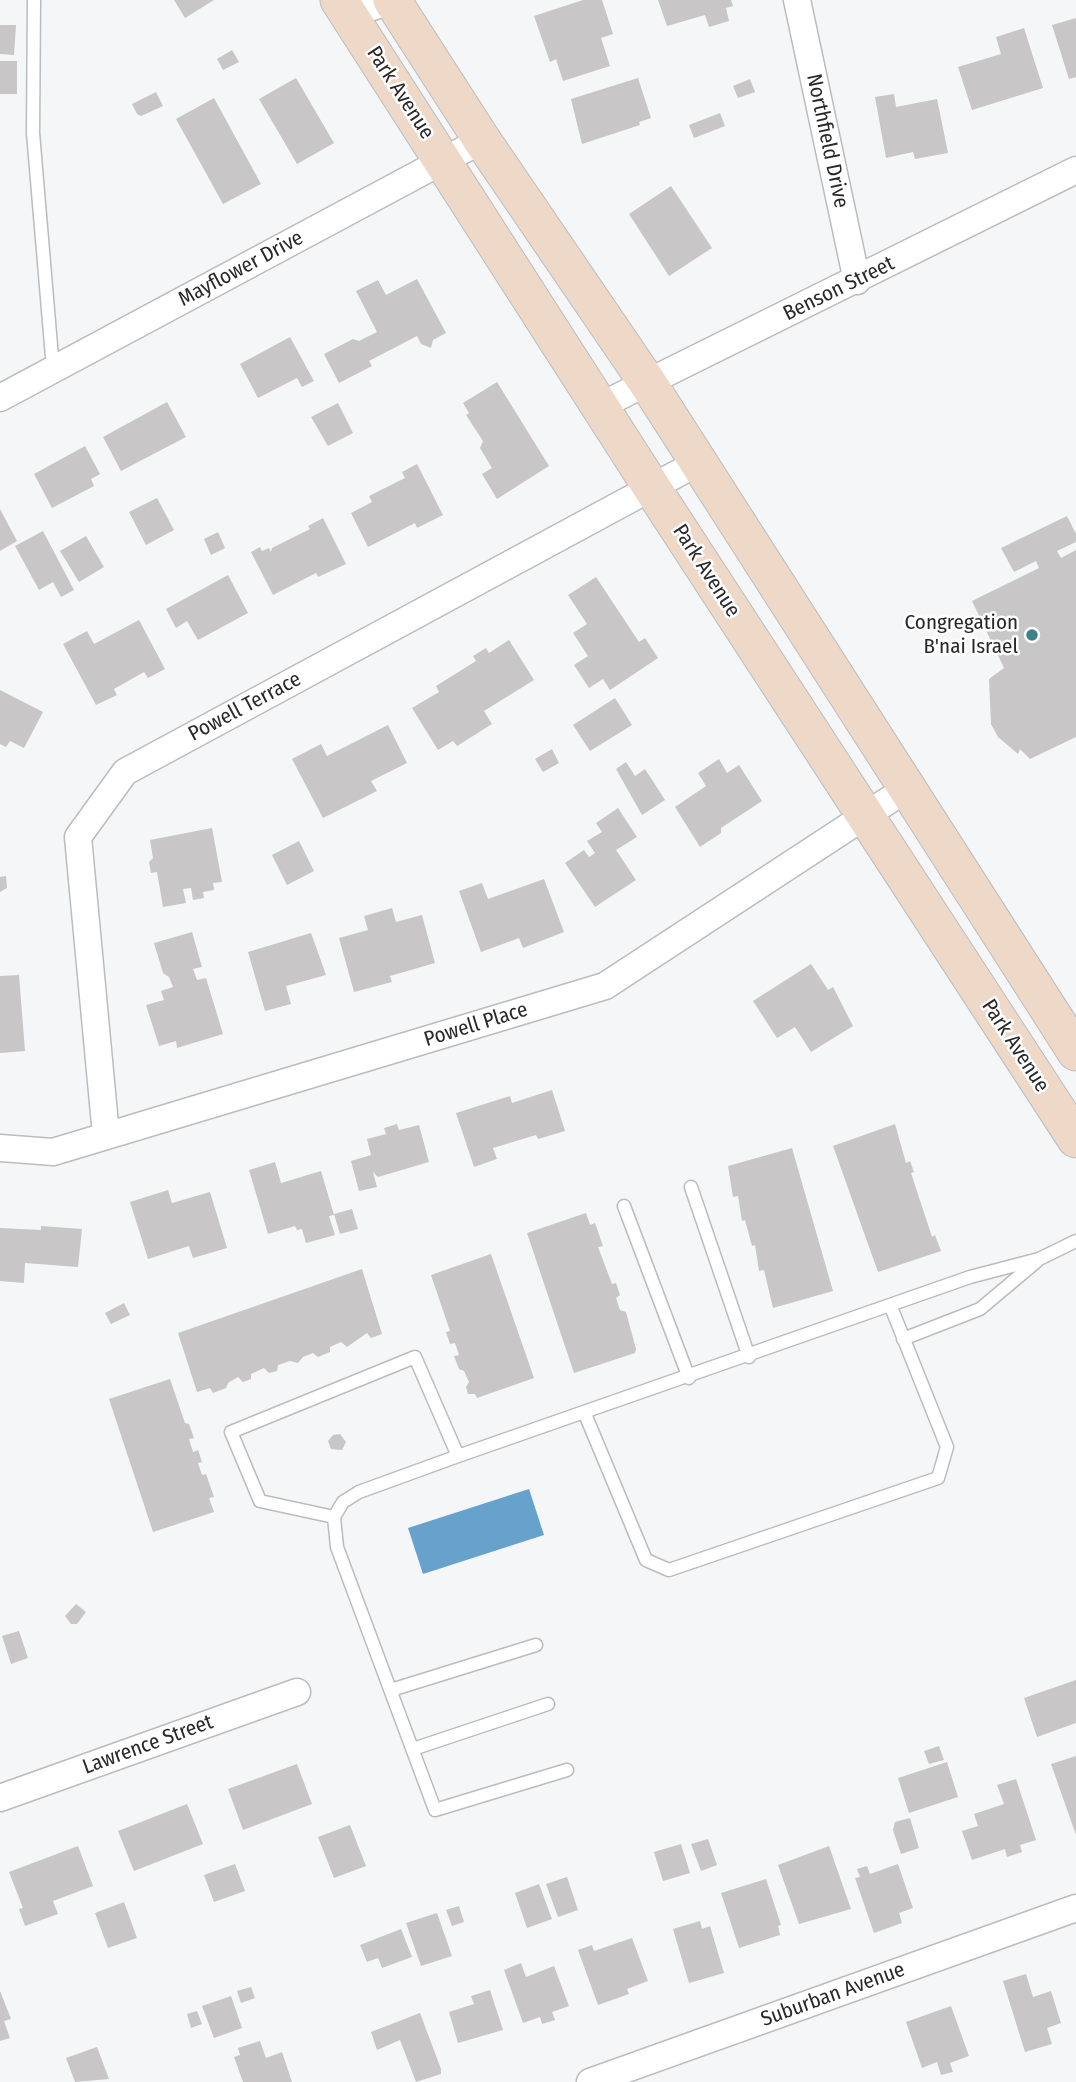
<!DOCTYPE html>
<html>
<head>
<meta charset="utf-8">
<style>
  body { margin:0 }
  canvas { display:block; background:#f5f6f7 }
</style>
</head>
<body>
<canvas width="1076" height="2082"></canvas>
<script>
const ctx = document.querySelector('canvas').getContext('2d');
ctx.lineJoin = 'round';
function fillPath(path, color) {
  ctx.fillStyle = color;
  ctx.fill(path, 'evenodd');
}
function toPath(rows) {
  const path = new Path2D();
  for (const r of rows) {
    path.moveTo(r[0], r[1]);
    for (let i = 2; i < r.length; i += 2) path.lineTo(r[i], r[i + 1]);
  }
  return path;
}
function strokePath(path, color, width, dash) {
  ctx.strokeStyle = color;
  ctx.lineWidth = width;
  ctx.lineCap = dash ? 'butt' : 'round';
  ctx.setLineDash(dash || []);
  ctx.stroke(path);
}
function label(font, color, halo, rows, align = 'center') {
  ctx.font = font + ' "Fira Sans Condensed",sans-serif';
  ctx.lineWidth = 5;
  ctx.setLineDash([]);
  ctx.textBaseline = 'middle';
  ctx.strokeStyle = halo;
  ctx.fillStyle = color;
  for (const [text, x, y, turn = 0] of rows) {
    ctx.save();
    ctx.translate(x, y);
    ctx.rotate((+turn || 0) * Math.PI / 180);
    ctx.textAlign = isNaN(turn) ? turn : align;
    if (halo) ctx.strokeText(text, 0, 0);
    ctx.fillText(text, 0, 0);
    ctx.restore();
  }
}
fillPath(toPath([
  [529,1489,544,1535,423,1574,408,1528]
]), '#67a2cd');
fillPath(toPath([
  [174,0,214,0,185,18],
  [583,0,602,0,613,34,601,38,610,66,563,81,556,59,550,62,534,16],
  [658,0,731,0,733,6,726,8,729,21,709,27,705,15,667,26],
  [1076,18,1076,77,1069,79,1052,25],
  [0,25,16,25,14,55,0,54],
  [1024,28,1043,88,972,110,958,67,1001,54,996,37],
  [232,50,239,62,223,70,217,59],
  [0,61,17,61,17,94,0,94],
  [296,78,334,143,297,164,259,99],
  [638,78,651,118,639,122,640,125,582,144,571,99],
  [750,79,755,92,738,98,733,86],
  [156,92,163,106,141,116,137,114,132,104],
  [894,94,896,107,937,99,948,153,915,159,913,152,886,158,875,97],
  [214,98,261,184,223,204,176,119],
  [720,113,725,126,694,138,689,125],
  [671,186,712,248,669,276,629,214],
  [417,279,446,333,433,340,431,348,421,344,417,336,369,361,372,366,339,383,324,354,353,339,359,341,377,332,356,291,378,280,386,295],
  [290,337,314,381,302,387,297,378,258,398,240,364],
  [497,382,549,466,497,499,482,474,492,468,480,448,483,441,466,415,469,413,463,403],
  [167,402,186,437,121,471,103,437],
  [338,403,353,433,328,446,311,417],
  [85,446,100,474,91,479,94,486,52,508,34,474],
  [417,464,443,515,417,528,415,523,368,547,351,513,372,502,369,496,405,478,402,472],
  [157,498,174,530,146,545,129,512],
  [0,509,17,541,0,551],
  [1067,516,1076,534,1076,542,1057,551,1061,558,1076,550,1076,737,1030,759,1020,749,1018,754,998,737,991,724,989,679,1004,668,972,601,1039,568,1036,561,1014,572,1001,548],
  [323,518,346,564,318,577,316,573,273,595,251,552,260,547,262,551,269,548,271,552,272,548,310,529,308,526],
  [43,531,74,590,61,597,53,582,39,590,15,546],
  [218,532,225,548,211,555,204,539],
  [86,536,104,567,79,582,60,551],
  [228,575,248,613,198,640,187,621,176,628,166,609],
  [596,577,639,642,645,638,658,658,610,690,603,679,589,688,574,665,588,656,573,633,587,624,568,595],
  [139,620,165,669,148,678,144,672,114,689,117,695,96,705,63,644,87,631,94,644],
  [509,640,534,680,484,711,492,724,457,746,453,741,438,750,412,708,439,692,436,686,476,661,473,656,486,648,489,653],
  [0,690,43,712,24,748,10,741,6,747,0,744],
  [615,698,632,725,590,751,573,725],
  [388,725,407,763,371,781,377,791,323,818,292,759,321,744,327,756],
  [552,749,559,763,543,772,535,759],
  [719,759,727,773,739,765,762,801,721,828,721,833,700,847,675,807,706,786,698,773],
  [626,762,635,776,645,769,665,800,642,815,616,769],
  [618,808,637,837,616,850,636,880,595,907,565,863,584,850,589,857,595,853,587,841,602,832,596,823],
  [212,828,222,882,213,883,214,890,203,892,204,898,193,900,191,888,183,889,186,903,163,907,157,872,151,873,149,862,153,858,150,840],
  [299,841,314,871,287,885,272,855],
  [6,876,7,888,0,892,0,877],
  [544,879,564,932,523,948,519,938,481,952,459,891,482,883,488,899],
  [392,908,396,922,422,915,435,963,390,976,392,982,354,992,339,938,368,930,364,916],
  [192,932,202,967,193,969,197,980,206,978,223,1034,177,1048,176,1041,159,1046,146,1005,164,1000,161,991,173,987,169,977,163,973,154,943],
  [311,933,326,975,286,986,291,1004,265,1011,248,952],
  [811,964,828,990,833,987,853,1026,811,1052,795,1027,777,1038,753,1001],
  [19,975,25,1051,0,1053,0,976],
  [552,1090,565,1131,538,1139,536,1135,493,1148,497,1159,474,1167,456,1113,510,1096,512,1103],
  [397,1124,399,1130,419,1125,429,1162,378,1177,373,1172,377,1187,359,1191,351,1161,371,1155,367,1139,386,1134,384,1128],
  [895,1124,906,1163,910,1161,914,1172,911,1173,932,1237,935,1235,941,1251,878,1272,833,1146],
  [792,1148,833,1291,773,1308,764,1270,759,1271,755,1245,752,1246,745,1220,742,1221,738,1196,733,1197,728,1166],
  [275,1162,281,1183,321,1171,334,1215,329,1216,335,1235,306,1243,302,1229,297,1230,295,1226,268,1234,249,1170],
  [168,1190,172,1203,210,1192,227,1248,193,1258,189,1246,148,1259,130,1202],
  [352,1209,358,1229,340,1234,334,1214],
  [586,1213,590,1225,595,1223,603,1246,598,1247,612,1284,616,1283,620,1295,616,1298,620,1310,626,1312,636,1349,635,1353,574,1373,527,1233],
  [41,1226,82,1229,78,1267,25,1263,24,1283,0,1281,0,1228,41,1230],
  [491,1254,534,1378,477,1398,475,1394,468,1394,466,1387,469,1382,464,1371,459,1369,454,1356,459,1355,455,1343,450,1344,446,1332,450,1331,431,1275],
  [362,1269,382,1334,371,1338,367,1333,347,1347,341,1342,330,1347,330,1352,318,1357,313,1353,303,1357,298,1363,290,1361,278,1365,277,1371,269,1373,264,1368,251,1374,251,1379,243,1382,238,1377,228,1383,226,1388,213,1393,210,1388,197,1392,178,1333],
  [124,1303,130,1315,111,1324,105,1313],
  [170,1379,185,1423,189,1424,194,1438,189,1439,193,1452,198,1450,202,1462,198,1463,202,1475,206,1474,214,1497,209,1498,214,1512,153,1532,109,1399],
  [340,1434,346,1442,342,1450,331,1449,328,1441,333,1435],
  [76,1604,86,1612,77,1624,71,1624,65,1616],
  [19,1631,28,1658,11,1664,2,1636],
  [1076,1680,1076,1723,1037,1737,1024,1698],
  [939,1746,944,1760,929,1764,924,1751],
  [1076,1756,1076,1835,1051,1764],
  [947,1762,958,1797,909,1813,898,1778],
  [297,1764,312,1804,243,1830,228,1789],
  [1016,1779,1036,1840,1020,1845,1022,1852,1007,1857,1005,1849,972,1860,962,1831,978,1826,974,1814,1004,1804,997,1785],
  [187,1804,203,1844,134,1871,118,1831],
  [910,1818,919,1848,901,1854,893,1830,895,1822],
  [350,1825,366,1866,334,1878,318,1837],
  [708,1839,717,1865,701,1871,691,1844],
  [681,1844,690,1873,663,1881,654,1852],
  [78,1846,93,1886,53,1901,58,1914,25,1926,19,1909,23,1908,9,1872],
  [829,1846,851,1909,799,1924,778,1865],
  [235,1864,245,1891,214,1902,204,1875],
  [898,1864,913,1908,899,1913,902,1923,874,1933,855,1878,860,1877,857,1869,867,1866,870,1874],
  [567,1877,578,1910,558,1917,546,1884],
  [766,1879,781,1925,778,1926,780,1935,739,1948,721,1893],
  [539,1884,552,1919,527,1928,515,1893],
  [124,1902,137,1938,108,1948,95,1913],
  [459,1906,464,1922,452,1926,446,1910],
  [437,1913,452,1956,421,1966,406,1923],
  [700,1921,702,1929,710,1926,724,1973,689,1983,673,1929],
  [401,1929,412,1957,382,1968,378,1958,367,1962,360,1945],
  [632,1938,648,1981,627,1989,629,1994,598,2005,578,1950,592,1945,594,1951],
  [521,1963,526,1977,554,1966,569,2006,552,2012,555,2020,542,2024,540,2017,523,2023,504,1970],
  [1026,1974,1033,1997,1051,1991,1061,2023,1047,2028,1052,2044,1025,2052,1003,1981],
  [251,1987,255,1998,241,2003,237,1991],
  [490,1990,503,2030,458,2043,449,2012,474,2004,471,1996],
  [0,1991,11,2019,4,2021,10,2038,0,2041],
  [231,1996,242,2028,214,2038,202,2006],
  [951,2006,969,2056,950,2063,953,2072,941,2075,937,2062,922,2068,906,2022],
  [197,2011,202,2024,191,2028,187,2014],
  [420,2013,441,2069,441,2074,416,2082,400,2040,377,2050,371,2032],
  [260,2041,266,2058,282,2052,292,2082,243,2082,234,2057,240,2055,238,2048],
  [97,2047,109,2079,75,2082,66,2058]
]), '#c8c6c6');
const lane = toPath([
  [34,0,33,133,53,369],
  [691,1187,749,1357],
  [624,1206,689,1378],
  [903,1339,980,1309,1036,1262],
  [585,1414,646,1560,669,1570,938,1478,947,1447,891,1307],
  [334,1517,260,1501,231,1432,415,1357,458,1456],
  [391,1690,536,1645],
  [413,1749,548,1704],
  [567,1770,435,1810,337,1547,334,1517,343,1502,359,1492,458,1456,970,1277,1039,1259,1076,1241]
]);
const street = toPath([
  [797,0,857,281],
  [349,15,393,0],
  [0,398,482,140],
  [600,406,1076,170],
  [106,1135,78,837,125,772,699,462],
  [0,1148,53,1152,605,986,906,789],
  [0,1798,297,1692],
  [590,2082,1076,1908]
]);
const secondary = toPath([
  [339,0,652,488,1076,1139],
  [392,0,482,140,649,385,1076,1052]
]);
strokePath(lane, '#bbbcbd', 15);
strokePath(street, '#bbbcbd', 29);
strokePath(secondary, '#bbbcbd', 39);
strokePath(lane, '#fff', 12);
strokePath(street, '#fff', 26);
strokePath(secondary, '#eed8c8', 37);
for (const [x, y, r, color] of [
  [1032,635,7,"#3b828a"]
]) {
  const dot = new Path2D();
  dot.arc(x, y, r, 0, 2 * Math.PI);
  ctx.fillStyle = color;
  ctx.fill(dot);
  strokePath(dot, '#fff', 2.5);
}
label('21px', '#282828', '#fff', [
  ["Park Avenue",400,93,57],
  ["Northfield Drive",827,141,78],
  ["Mayflower Drive",241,269,-28],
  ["Benson Street",839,289,-26],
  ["Park Avenue",706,571,57],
  ["Powell Terrace",245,707,-28],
  ["Powell Place",476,1025,-17],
  ["Park Avenue",1015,1046,57],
  ["Lawrence Street",148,1745,-20],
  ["Suburban Avenue",833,1995,-20]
]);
label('21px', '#282828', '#fff', [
  ["Congregation",1018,623],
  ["B'nai Israel",1018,647]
], 'right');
</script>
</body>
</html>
